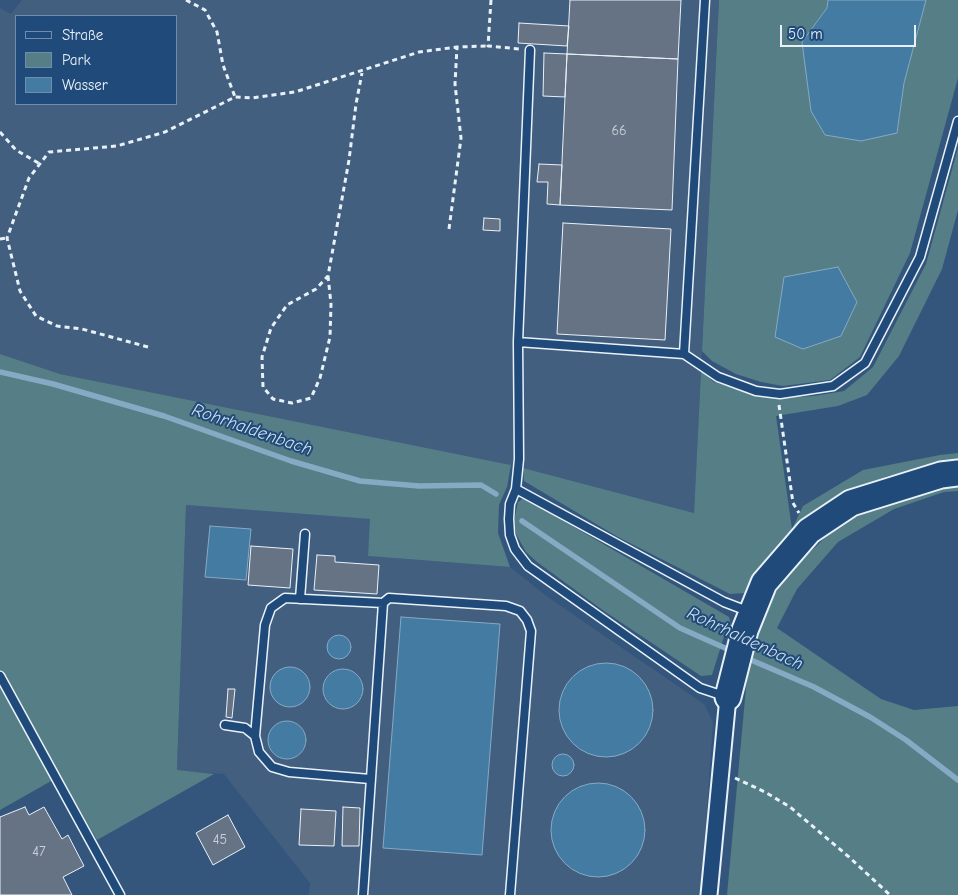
<!DOCTYPE html>
<html>
<head>
<meta charset="utf-8">
<style>
  body { margin:0 }
  #map { position:relative; width:958px; height:895px; overflow:hidden; background:#34567d; font-family:"Comic Neue",sans-serif }
  canvas { display:block }
  .legend { position:absolute; left:15px; top:15px; width:162px; height:90px; box-sizing:border-box; background:#1f4a7a; border:1px solid #6f8dac; margin:0; padding:6px 9px; list-style:none; font-size:15px; color:#e8f1f8 }
  .legend li { display:flex; align-items:center; gap:10px; height:25px }
  .legend b { width:25px; border:1px solid #6f8dac }
  .scale { position:absolute; left:780px; top:25px; width:136px; height:22px; box-sizing:border-box; border:2px solid #e8f1f8; border-top:0; padding-left:6px; font-size:15px; line-height:18px; white-space:nowrap; color:#e8f1f8; -webkit-text-stroke:4px #1f4a7a; paint-order:stroke }
</style>
</head>
<body>
<div id="map">
<canvas width="958" height="895"></canvas>
<ul class="legend">
<li><b style="height:6px;background:#1f4a7a"></b>Straße</li>
<li><b style="height:14px;background:#557e86"></b>Park</li>
<li><b style="height:14px;background:#447ba2"></b>Wasser</li>
</ul>
<div class="scale">50 m</div>
</div>
<script>
const ctx = document.querySelector('canvas').getContext('2d');
ctx.lineJoin = 'round';
function fillPath(path, color) {
  ctx.fillStyle = color;
  ctx.fill(path, 'evenodd');
}
function toPath(rows) {
  const path = new Path2D();
  for (const r of rows) {
    if (r.length === 3) {
      path.moveTo(r[0] + r[2], r[1]);
      path.arc(r[0], r[1], r[2], 0, 2 * Math.PI);
      continue;
    }
    path.moveTo(r[0], r[1]);
    for (let i = 2; i < r.length; i += 2) path.lineTo(r[i], r[i + 1]);
  }
  return path;
}
function strokePath(path, color, width, dash) {
  ctx.strokeStyle = color;
  ctx.lineWidth = width;
  ctx.lineCap = dash ? 'butt' : 'round';
  ctx.setLineDash(dash || []);
  ctx.stroke(path);
}
function label(font, color, halo, rows, align = 'center') {
  ctx.font = font + ' "Comic Neue",sans-serif';
  ctx.lineWidth = 4;
  ctx.setLineDash([]);
  ctx.textBaseline = 'middle';
  ctx.strokeStyle = halo;
  ctx.fillStyle = color;
  for (const [text, x, y, turn = 0] of rows) {
    ctx.save();
    ctx.translate(x, y);
    ctx.rotate((+turn || 0) * Math.PI / 180);
    ctx.textAlign = isNaN(turn) ? turn : align;
    if (halo) ctx.strokeText(text, 0, 0);
    ctx.fillText(text, 0, 0);
    ctx.restore();
  }
}
fillPath(toPath([
  [22,0,719,0,694,513,511,465,60,374,0,354,0,8,11,14],
  [16,16,176,16,176,104,16,104],
  [186,505,371,519,368,556,510,567,549,598,704,704,713,722,701,895,309,895,310,883,224,774,177,771]
]), '#435f7f');
fillPath(toPath([
  [719,0,828,0,827,8,802,42,897,133,904,83,926,0,958,0,958,78,910,253,860,357,830,380,783,386,761,382,736,374,712,361,702,351],
  [958,148,958,210,942,269,899,356,867,395,838,406,776,416,792,529,803,506,863,470,940,455,958,453,958,460,888,476,852,491,792,529,754,576,746,593,730,594,618,537,524,481,523,468,694,513,701,371,714,382,755,395,774,398,814,396,844,391,873,367,926,264],
  [0,354,60,374,511,465,507,487,499,505,498,533,510,567,368,556,370,519,186,505,177,770,214,774,97,840,60,776,0,810],
  [958,483,958,491,944,492,894,509,838,542,797,589,777,628,881,699,914,710,958,706,958,895,727,895,747,677,760,621,785,576,831,532,884,499],
  [524,498,729,617,731,626,726,630,712,675,701,676,604,611,537,562,526,552,516,534,514,521,518,502]
]), '#557e86');
const water = toPath([
  [828,0,926,0,904,83,897,133,861,141,825,135,811,111,802,42,827,8,828,0],
  [838,267,857,302,841,336,803,349,775,337,784,277,838,267],
  [210,526,251,529,246,580,205,577,210,526],
  [401,617,500,624,482,855,383,848,401,617],
  [339,647,12],
  [606,710,47],
  [290,687,20],
  [343,689,20],
  [287,740,19],
  [563,765,11],
  [598,830,47]
]);
fillPath(water, '#447ba2');
strokePath(water, '#86aac4', 1);
strokePath(toPath([
  [0,372,53,384,164,416,291,461,360,481,419,486,481,485,496,494],
  [522,521,680,628,734,652],
  [744,657,814,687,870,717,906,740,958,780]
]), '#86aac4', 5.5);
const building = toPath([
  [570,0,681,0,678,59,567,54,570,0],
  [519,23,569,26,567,46,518,43,519,23],
  [544,53,567,54,565,97,543,96,544,53],
  [567,54,678,59,672,210,560,205,567,54],
  [539,164,562,165,560,205,547,204,548,182,537,182,539,164],
  [484,218,500,219,500,231,483,230,484,218],
  [563,223,671,229,665,340,557,334,563,223],
  [251,546,293,549,290,588,248,585,251,546],
  [317,555,335,556,335,562,379,565,377,594,314,590,317,555],
  [228,689,235,689,232,718,226,717,228,689],
  [25,807,29,815,44,807,62,839,68,835,84,866,63,877,72,895,0,895,0,817,25,807],
  [343,807,360,808,359,846,342,846,343,807],
  [301,809,336,811,334,846,299,845,301,809],
  [228,815,245,847,213,865,196,833,228,815]
]);
fillPath(building, '#667385');
strokePath(building, '#e8f1f8', 1);
const lane = toPath([
  [518,342,530,50],
  [684,354,705,0],
  [516,489,724,602,750,612],
  [300,599,305,534],
  [383,603,389,598,506,606,520,611,527,620,531,631,510,895],
  [0,676,120,895],
  [724,696,700,688,528,566,515,549,510,535,509,519,510,504,516,489,519,459,518,342,684,354,718,377,756,391,780,394,833,386,865,363,920,257,958,121],
  [225,725,245,728,255,736],
  [363,895,383,603,285,598,271,608,265,625,255,736,259,752,272,767,289,772,370,779]
]);
const street = toPath([
  [709,895,728,697]
]);
const primary = toPath([
  [728,697,745,630,764,583,809,531,851,503,941,475,958,473]
]);
strokePath(lane, '#e8f1f8', 11);
strokePath(street, '#e8f1f8', 19);
strokePath(primary, '#e8f1f8', 29);
strokePath(toPath([
  [186,0,205,10,217,32,223,65,235,97],
  [491,0,488,46,520,49],
  [0,132,16,150,40,164],
  [449,229,461,138,455,84,457,47],
  [0,239,7,238],
  [328,276,331,304,330,337,320,378,311,398,292,403,273,399,263,387,262,357,271,328,287,305,316,289,328,276,349,160,356,104,362,73],
  [148,347,82,329,57,326,36,316,20,291,7,238,29,178,49,152,117,146,165,132,235,97,252,98,295,92,419,52,457,47,488,46],
  [779,405,793,503,799,513],
  [735,778,765,792,790,807,849,857,890,895]
]), '#e8f1f8', 3, [5, 4]);
strokePath(lane, '#1f4a7a', 8);
strokePath(street, '#1f4a7a', 15);
strokePath(primary, '#1f4a7a', 25);
label('14px', '#c8d2db', null, [
  ["66",619,131],
  ["45",220,840],
  ["47",39,852]
]);
label('italic 18px', '#cfdfeb', '#1f4a7a', [
  ["Rohrhaldenbach",252,430,19],
  ["Rohrhaldenbach",745,639,25]
]);
</script>
</body>
</html>
